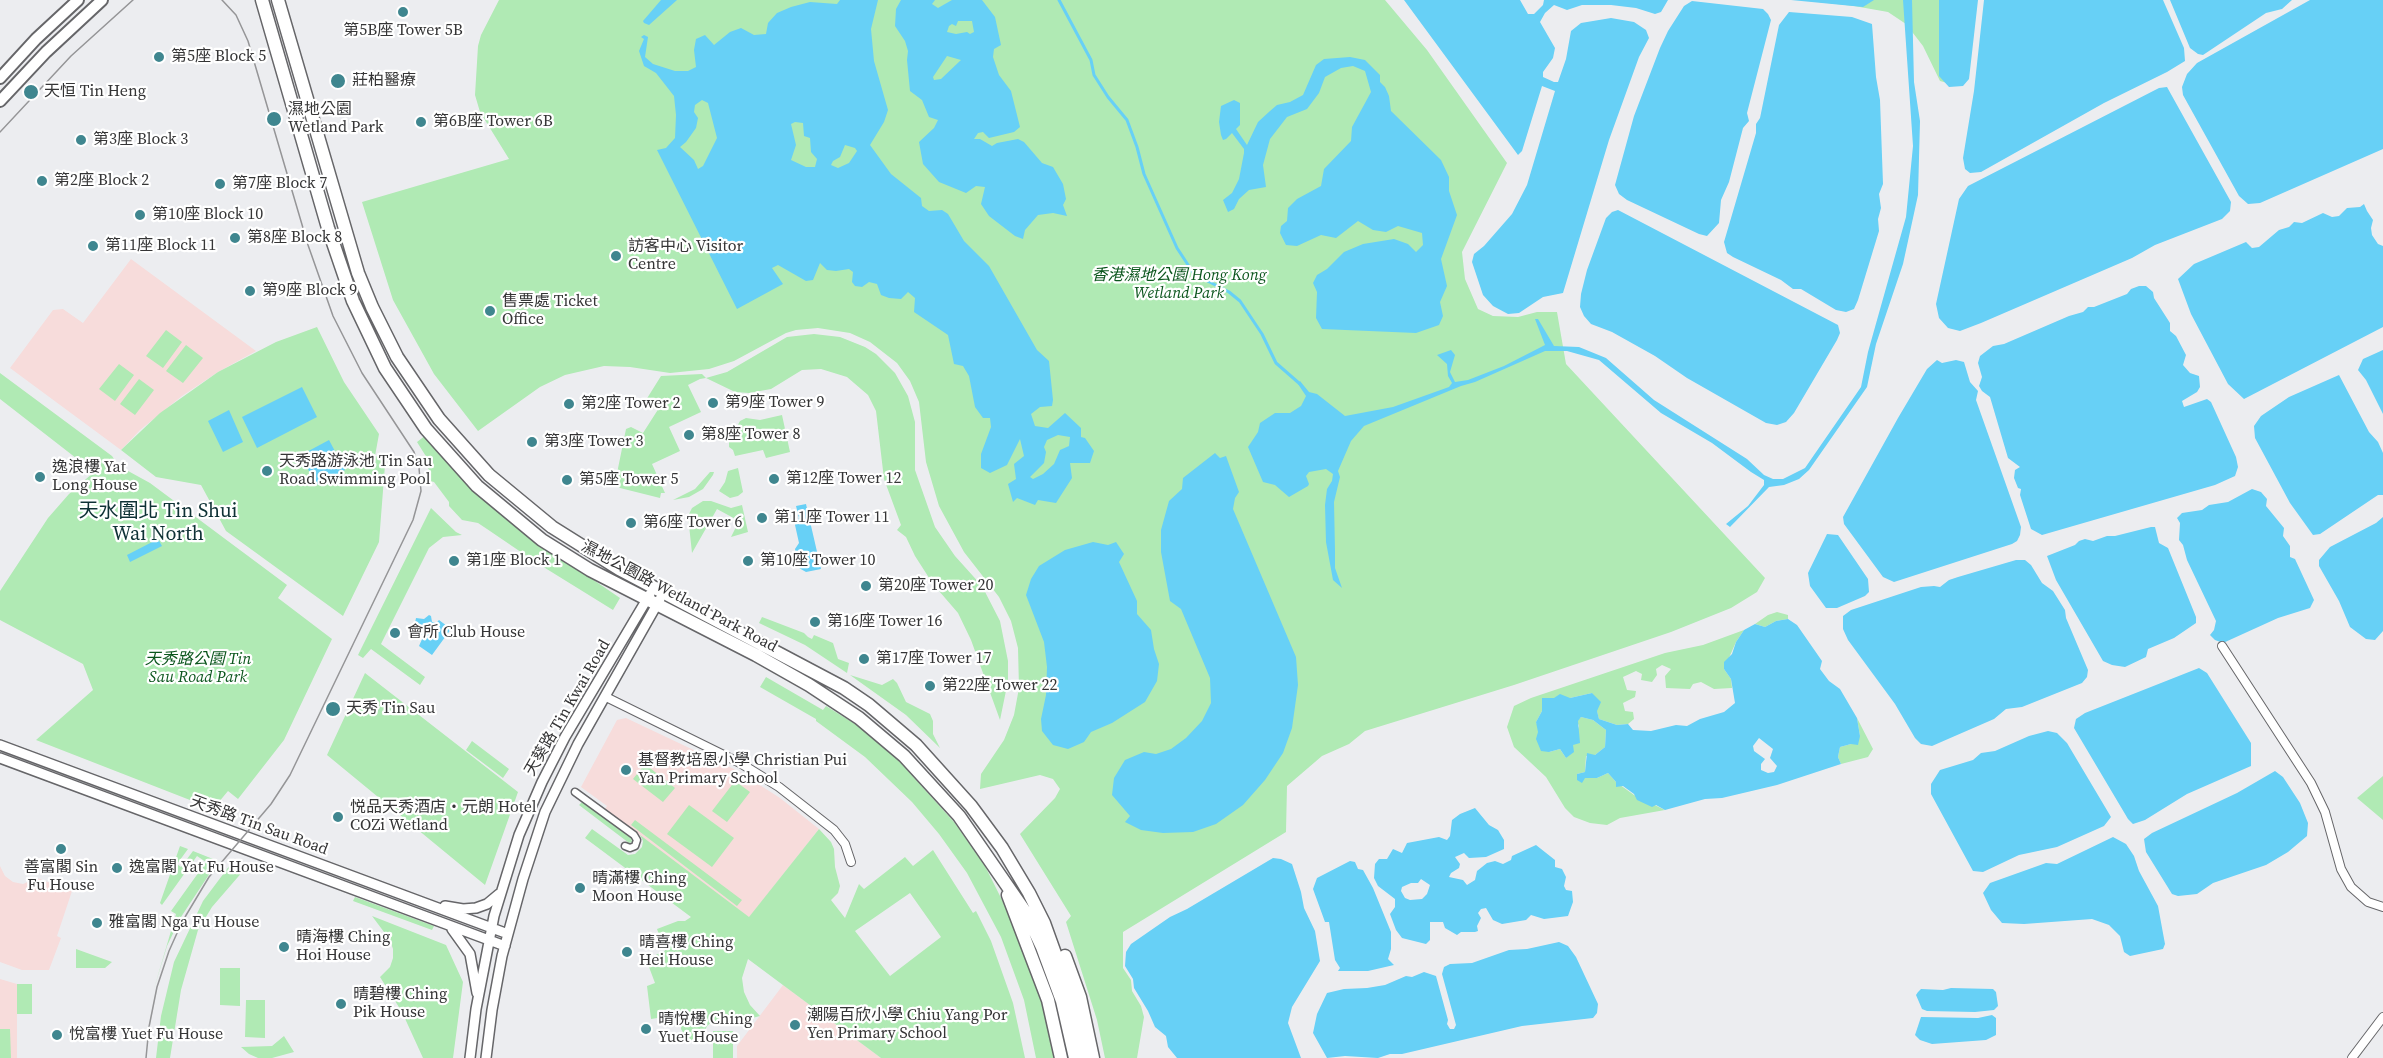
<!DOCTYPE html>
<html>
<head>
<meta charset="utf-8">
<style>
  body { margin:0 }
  canvas { display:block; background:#ecedf0 }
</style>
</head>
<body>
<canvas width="2383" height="1058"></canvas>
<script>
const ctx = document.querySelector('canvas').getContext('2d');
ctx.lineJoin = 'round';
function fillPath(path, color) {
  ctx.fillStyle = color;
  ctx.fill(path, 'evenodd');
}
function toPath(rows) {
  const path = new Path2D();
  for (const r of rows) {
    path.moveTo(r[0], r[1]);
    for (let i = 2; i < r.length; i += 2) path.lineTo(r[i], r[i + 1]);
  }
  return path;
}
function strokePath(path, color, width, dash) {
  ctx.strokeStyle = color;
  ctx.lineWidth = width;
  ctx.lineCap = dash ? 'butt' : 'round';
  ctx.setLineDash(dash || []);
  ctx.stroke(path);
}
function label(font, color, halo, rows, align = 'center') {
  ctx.font = font + ' "Source Serif 4","Noto Sans TC",serif';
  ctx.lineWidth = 4.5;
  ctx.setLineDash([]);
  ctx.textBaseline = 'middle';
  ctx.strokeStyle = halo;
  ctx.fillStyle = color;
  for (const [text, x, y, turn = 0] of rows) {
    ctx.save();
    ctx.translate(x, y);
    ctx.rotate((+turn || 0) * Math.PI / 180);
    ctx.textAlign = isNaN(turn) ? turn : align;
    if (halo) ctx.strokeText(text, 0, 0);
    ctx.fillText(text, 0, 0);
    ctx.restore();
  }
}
fillPath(toPath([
  [131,259,256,351,218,372,182,396,140,430,121,450,10,368,53,310,63,309,83,323],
  [626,718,738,771,780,798,819,829,749,918,605,809,607,806,581,787,617,720],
  [0,866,5,876,13,882,23,884,37,878,72,891,57,936,61,938,49,970,22,970,0,962],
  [0,979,17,984,17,1058,0,1058],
  [783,985,881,1058,737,1058,737,1046]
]), '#f7dcdb');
fillPath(toPath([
  [499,0,1385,0,1427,50,1507,163,1462,252,1465,279,1478,309,1493,316,1518,317,1537,312,1557,312,1566,364,1765,578,1757,592,1731,608,1671,632,1514,685,1365,731,1349,744,1322,756,1287,786,1286,832,1123,932,1123,968,1131,980,1132,991,1141,1006,1144,1017,1137,1058,1105,1058,1097,1020,1066,922,1071,916,1020,834,1055,798,1060,789,1053,779,1040,775,980,789,981,774,1004,740,1014,715,1019,688,1018,648,1011,621,999,597,964,552,939,506,926,462,919,402,910,381,897,363,870,342,850,333,818,328,796,330,786,333,734,361,709,369,670,373,630,367,604,366,565,375,540,387,478,431,434,374,393,300,362,202,509,159,480,112,475,95,478,46,481,35],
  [1801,0,1965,0,1951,84,1940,81,1923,46,1906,24,1888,12,1854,6],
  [317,327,344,382,379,434,375,456,382,458,385,465,379,542,343,616,226,531,201,485,156,477,121,450,160,413,218,372,276,342],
  [166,330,182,342,163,368,146,356],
  [814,334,840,337,865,347,876,354,895,373,908,396,915,422,915,470,935,527,955,556,982,586,1000,621,1008,661,1008,681,1000,720,971,640,958,613,933,584,915,556,906,537,897,530,901,525,884,479,876,411,868,395,847,377,821,369,802,370,771,389,749,393,735,392,706,378,700,379,688,385,701,412,669,427,680,451,652,464,665,493,661,493,660,498,620,488,615,483,626,429,631,427,643,433,659,408,646,400,661,376,702,374,706,378,727,372,787,337],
  [186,345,203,358,183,383,166,371],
  [119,364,134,375,115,401,99,389],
  [0,373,112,456,119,466,150,483,287,585,278,598,332,639,284,740,238,799,228,791,213,809,36,740,93,690,83,664,0,620,0,591,48,518,69,494,94,472,0,399],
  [139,379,154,390,135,415,120,404],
  [782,415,790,452,766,458,763,450,735,456,733,450,729,447,729,441,740,421,746,418,760,420],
  [426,435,573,566,620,598,613,610,537,563,487,529,478,523,462,520,449,506,449,502,434,482,430,481,427,458,417,442],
  [738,468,743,492,738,496,730,498,719,491,725,482,728,471],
  [710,472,714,472,713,475,703,489,689,497,673,500,695,489],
  [703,501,711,501,731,508,742,505,748,532,731,537,739,521,717,509,692,553,688,516,692,508],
  [431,508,456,532,462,535,443,537,429,548,381,644,425,677,420,685,371,649,363,658,358,655],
  [1777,612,1788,615,1788,619,1776,621,1765,627,1755,624,1768,615],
  [762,617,804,633,808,637,812,639,814,635,833,643,838,659,849,663,847,673,805,645,759,623],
  [1744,630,1736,642,1724,669,1731,679,1732,688,1714,689,1701,682,1693,684,1690,689,1666,688,1665,676,1671,669,1662,665,1656,669,1657,675,1652,682,1641,680,1642,674,1636,671,1623,677,1627,690,1636,691,1635,697,1623,703,1625,711,1633,712,1634,719,1628,724,1617,725,1599,719,1592,693,1570,698,1543,698,1542,711,1536,722,1549,752,1560,749,1566,758,1573,745,1579,726,1577,721,1581,717,1593,720,1606,730,1605,747,1595,755,1586,756,1585,772,1577,774,1585,778,1597,778,1608,773,1616,782,1634,795,1665,810,1620,818,1607,825,1590,823,1574,817,1565,808,1546,777,1514,747,1507,727,1514,706,1531,698,1665,653,1703,645],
  [365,673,518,792,485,885,327,755],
  [850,675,882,685,893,679,897,683,906,702,930,714,933,721,933,734,940,748,906,715],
  [766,677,823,710,826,706,855,724,899,761,954,822,985,866,1009,914,1040,991,1055,1058,1036,1058,1024,1000,1001,937,967,873,939,834,912,802,865,757,816,721,816,719,760,687],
  [1857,718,1873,749,1868,757,1841,764,1838,757,1840,747,1851,744,1860,736],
  [472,741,509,769,503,778,466,750],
  [645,764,675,788,663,802,633,779],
  [2383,776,2383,820,2357,798],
  [735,781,750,792,727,822,712,811],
  [582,802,631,838,632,842,629,843,579,805],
  [689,805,734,838,712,867,667,834],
  [635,820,742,900,737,906,631,825],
  [592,829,628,855,635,854,642,847,643,841,640,835,749,917,819,829,831,842,834,849,835,867,840,886,838,893,831,900,845,918,859,884,864,889,905,857,913,866,933,850,973,913,976,911,991,941,1013,1003,1025,1058,881,1058,748,959,742,978,744,992,750,1005,760,1016,733,1023,713,1021,707,1026,702,1037,695,1041,687,1039,681,1029,682,1021,676,1015,651,1019,647,986,655,983,646,959,665,951,657,929,678,921,685,921,691,917,585,838],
  [910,893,941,937,890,976,855,931],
  [180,846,188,849,177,864,181,867,193,851,218,861,181,917,167,946,153,992,176,914,171,911,206,862,197,856,162,905,160,903],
  [230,865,244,870,212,907,198,930,181,990,170,1058,156,1058,161,1016,174,962,203,901],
  [355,897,434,926,432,930,353,901],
  [372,916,446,945,463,982,453,1058,423,1058,402,1012,380,977,390,967,393,958,393,949,390,940],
  [76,949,112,962,105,968,76,968],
  [220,968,240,968,240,1006,220,1005],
  [17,984,32,984,32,1014,17,1014],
  [246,1000,265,1000,265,1038,245,1037],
  [0,1029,10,1029,11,1058,0,1058],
  [713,1031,733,1031,733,1058,713,1058],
  [284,1036,294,1052,272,1058,258,1058,249,1054,241,1047,272,1046]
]), '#b0eab4');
fillPath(toPath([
  [661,0,677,0,649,25,644,23,643,21],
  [840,0,878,0,871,29,874,61,888,110,884,122,870,145,891,174,921,198,922,206,929,211,942,210,948,214,964,241,989,266,1037,350,1049,361,1053,400,1052,406,1040,407,1031,414,1035,426,1048,428,1065,413,1081,428,1081,437,1085,438,1094,451,1090,463,1070,463,1072,478,1056,503,1038,500,1035,505,1017,498,1013,502,1008,484,1016,479,1014,464,1024,456,1020,439,1007,465,990,473,981,468,981,454,991,427,990,418,983,418,975,407,969,376,963,366,954,364,948,335,914,312,915,298,908,292,901,299,889,298,881,295,877,284,869,282,862,287,855,286,852,282,853,272,849,269,836,271,827,270,820,263,813,280,806,281,778,265,772,268,783,284,737,309,657,150,666,148,675,138,676,115,674,96,656,73,644,66,639,51,644,39,641,37,644,35,648,37,645,57,653,64,675,71,688,71,696,67,694,50,696,39,705,35,714,45,730,32,741,28,754,35,766,34,768,23,777,13,791,7,810,2,837,4],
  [702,100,708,103,717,138,703,166,698,169,694,160,680,147,686,142,696,128,698,118,694,112,695,105],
  [795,122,803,123,804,136,810,138,811,152,817,159,815,167,806,167,791,160,796,145,791,124],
  [845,145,855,148,857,151,849,163,838,168,831,165,833,161,840,157],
  [1058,435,1070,437,1069,446,1060,450,1054,464,1043,474,1033,479,1030,477,1044,463,1046,452,1044,447,1047,440],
  [901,0,935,0,932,4,938,8,952,0,982,0,995,17,1001,45,994,49,993,57,999,75,1011,91,1020,127,1014,132,989,138,983,132,978,133,974,139,980,139,992,146,997,143,1018,139,1024,142,1042,163,1053,167,1063,184,1066,199,1063,205,1067,216,1053,213,1038,215,1025,230,1023,239,1015,236,989,216,981,204,985,187,976,186,966,193,939,182,923,164,919,142,934,128,938,120,929,117,922,100,910,91,907,60,908,51,905,41,895,26,896,9],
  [958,21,972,21,974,32,970,34,967,32,956,34,947,32,949,26,952,24,956,26],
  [947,56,961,60,941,79,934,80,933,77],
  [1404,0,1520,0,1528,14,1534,14,1543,5,1544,0,1668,0,1661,12,1655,14,1636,8,1611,5,1582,5,1567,10,1554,5,1545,13,1540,22,1555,48,1553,58,1543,72,1543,77,1554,82,1558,82,1566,59,1571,31,1581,23,1611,18,1634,22,1646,30,1649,38,1639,57,1609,140,1563,293,1543,297,1519,313,1508,314,1493,306,1483,295,1472,262,1474,254,1484,246,1512,214,1527,185,1555,91,1542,86,1522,151,1518,155],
  [1791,0,1874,0,1863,7],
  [1903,0,1912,0,1914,82,1920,121,1918,195,1903,264,1876,344,1867,387,1809,470,1799,479,1784,485,1769,487,1730,527,1726,524,1748,506,1764,485,1764,480,1751,472,1712,443,1661,413,1599,360,1567,351,1545,351,1475,382,1461,386,1364,426,1351,441,1338,471,1340,477,1334,502,1335,551,1335,568,1342,588,1333,580,1326,542,1325,505,1327,489,1332,481,1333,474,1326,469,1309,472,1306,476,1309,484,1308,486,1289,497,1275,485,1263,482,1248,447,1258,432,1260,423,1275,413,1290,413,1301,406,1306,396,1298,384,1300,381,1309,392,1317,394,1345,416,1393,407,1449,387,1452,383,1448,376,1447,364,1437,355,1451,350,1455,355,1450,372,1455,382,1468,380,1504,366,1545,345,1535,319,1538,319,1554,346,1579,347,1606,358,1654,400,1747,459,1764,475,1773,479,1783,479,1805,468,1861,387,1868,352,1906,217,1913,146],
  [1939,0,1978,0,1969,79,1963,86,1949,87,1939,76],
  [1984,0,2163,0,2184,48,2185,61,2167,72,2104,103,1981,172,1970,173,1965,169,1963,158,1974,91],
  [2170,0,2292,0,2282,9,2266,13,2203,55,2198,54,2190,48],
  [2310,0,2383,0,2383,149,2260,203,2248,204,2239,196,2183,95,2182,87,2187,74,2197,63],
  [1692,1,1763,9,1768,14,1771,20,1747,113,1749,121,1743,128,1729,182,1721,200,1719,223,1707,236,1699,234,1627,200,1619,194,1615,185,1634,116,1660,48,1668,31,1684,6],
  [1789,12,1852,17,1872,24,1876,77,1880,100,1883,184,1879,194,1881,208,1878,219,1879,231,1858,300,1854,309,1846,312,1836,310,1801,289,1793,289,1781,280,1733,257,1727,253,1724,242,1756,133,1756,124,1760,118,1779,25],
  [1350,57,1365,60,1380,75,1380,82,1385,87,1389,96,1391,111,1441,160,1449,177,1449,191,1457,215,1441,259,1447,286,1440,302,1443,316,1439,325,1416,333,1322,329,1316,318,1317,292,1313,283,1317,275,1327,269,1344,252,1363,244,1394,239,1408,244,1416,252,1423,245,1422,233,1398,226,1386,232,1373,230,1358,221,1336,238,1321,235,1297,246,1286,245,1280,233,1281,226,1287,221,1288,208,1297,199,1321,186,1324,169,1351,141,1352,127,1371,92,1365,71,1353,66,1341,68,1325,77,1319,93,1307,109,1287,117,1270,139,1263,165,1266,187,1249,190,1239,199,1234,209,1228,212,1223,200,1232,193,1239,179,1244,153,1244,149,1232,133,1226,139,1223,140,1221,135,1219,122,1221,106,1234,100,1240,103,1240,125,1236,129,1247,145,1258,122,1270,111,1277,105,1290,102,1303,95,1316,65,1324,59],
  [2167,87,2231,202,2230,211,2222,219,2155,245,2132,258,1981,323,1960,331,1948,328,1939,318,1936,304,1959,199,1968,186,2159,88],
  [2364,204,2367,211,2373,220,2371,228,2372,235,2378,244,2383,246,2383,327,2244,399,2228,384,2191,314,2178,279,2194,264,2246,242,2252,248,2259,247,2279,230,2289,227,2294,222,2302,223,2323,213,2332,217,2339,216,2347,208,2360,207],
  [1618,210,1838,325,1840,333,1837,340,1794,413,1786,422,1777,425,1766,423,1687,378,1655,356,1612,332,1591,324,1584,316,1580,307,1581,294,1587,270,1606,218,1612,212],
  [2139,286,2146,286,2153,292,2154,298,2170,323,2170,331,2176,336,2186,355,2183,365,2190,373,2199,376,2200,387,2197,392,2182,401,2184,407,2207,399,2211,402,2236,457,2238,467,2235,476,2215,485,2042,535,2031,529,2020,495,2021,489,2018,488,2014,478,2015,470,2020,467,2008,458,1990,397,1982,391,1979,386,1982,377,1978,363,1980,356,1993,346,2004,344,2069,316,2083,312,2088,307,2094,307,2127,294,2131,289],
  [2383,350,2383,414,2366,380,2358,370,2363,359],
  [1937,360,1942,363,1956,360,1964,362,1970,382,1978,391,1976,400,2021,527,2020,535,2017,541,2012,544,1894,582,1883,577,1844,524,1843,517,1898,418,1927,369],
  [2339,375,2369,432,2378,442,2383,453,2383,495,2378,495,2320,534,2313,535,2290,503,2255,438,2254,426,2261,416,2289,397],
  [302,387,317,417,257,448,242,417],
  [229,410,243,442,223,452,208,421],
  [329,440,345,470,316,485,301,455],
  [1215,453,1220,458,1226,456,1239,492,1235,498,1233,509,1296,657,1298,685,1292,728,1283,753,1265,780,1243,805,1216,824,1193,832,1163,833,1141,830,1125,822,1130,816,1112,795,1114,778,1125,760,1144,752,1156,754,1171,749,1186,738,1202,721,1211,703,1210,678,1181,609,1170,601,1161,552,1161,530,1169,501,1182,489,1183,478],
  [2252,489,2261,492,2267,499,2266,506,2284,528,2283,536,2290,546,2290,557,2295,559,2314,600,2310,608,2278,618,2223,643,2215,640,2210,635,2214,630,2216,621,2187,560,2183,545,2179,540,2180,523,2177,518,2182,513,2202,510,2209,505,2228,502],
  [806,504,821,569,806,572,799,568,795,549,799,543,795,525,799,518,796,506],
  [2383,517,2383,631,2375,640,2366,639,2350,627,2339,601,2319,566,2319,560,2330,547,2376,523],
  [2151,527,2155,527,2159,543,2168,548,2196,617,2196,623,2174,638,2148,649,2146,657,2125,667,2112,665,2103,661,2056,580,2047,556,2075,545,2079,541,2085,539,2093,541,2107,536,2115,536],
  [1827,534,1838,535,1868,579,1869,592,1865,596,1837,608,1826,608,1810,586,1808,573],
  [158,539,162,546,130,562,127,555],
  [1093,542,1108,545,1116,542,1124,554,1119,562,1137,601,1137,614,1151,630,1154,649,1159,664,1157,681,1145,702,1112,723,1091,732,1084,742,1068,749,1053,745,1042,731,1041,719,1046,695,1047,667,1044,642,1026,595,1031,579,1039,566,1065,550],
  [2016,560,2025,560,2031,565,2042,583,2053,591,2065,610,2066,618,2088,670,2087,677,2082,683,2022,707,2006,709,1994,719,1948,739,1932,746,1921,744,1915,738,1895,704,1848,640,1843,629,1843,616,1851,610,1921,587,1934,586,1940,587,1949,580,1958,577],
  [429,615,431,616,432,622,436,623,439,620,451,629,432,655,419,646,423,637,415,623,416,618,424,619],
  [1788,619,1797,625,1822,661,1820,669,1829,681,1840,689,1857,718,1860,736,1858,745,1851,744,1840,747,1838,757,1841,764,1777,785,1722,798,1705,799,1665,810,1656,805,1652,807,1637,800,1634,794,1623,786,1616,787,1616,782,1608,773,1597,778,1585,778,1582,783,1577,780,1577,774,1585,772,1587,753,1595,755,1605,747,1606,730,1593,720,1581,717,1578,721,1580,743,1573,745,1574,752,1566,758,1560,749,1549,752,1541,751,1536,739,1538,732,1536,722,1542,711,1542,698,1554,698,1560,694,1570,698,1592,693,1601,702,1597,711,1599,719,1617,725,1628,724,1633,730,1651,731,1676,725,1687,726,1700,719,1724,712,1735,703,1731,679,1724,669,1724,662,1732,654,1736,642,1744,630,1755,624,1765,627,1776,621],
  [1759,738,1773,749,1770,758,1777,766,1774,772,1768,773,1761,770,1761,764,1765,759,1754,751,1753,746],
  [2199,668,2207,673,2251,743,2251,766,2187,794,2145,820,2133,824,2128,819,2074,728,2076,719,2085,713],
  [2048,731,2057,733,2067,743,2111,817,2104,826,2057,847,2019,855,1983,872,1973,871,1931,794,1931,784,1940,770,1973,760,1981,753,1995,751,2029,736],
  [2275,771,2283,777,2300,803,2308,823,2307,836,2288,852,2266,865,2213,883,2197,894,2178,896,2172,894,2146,852,2144,839,2152,833,2237,793],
  [1475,808,1489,825,1498,830,1504,840,1504,849,1486,857,1469,858,1464,853,1455,857,1460,864,1459,868,1451,873,1449,877,1463,880,1467,885,1475,880,1477,871,1487,863,1495,861,1503,864,1511,860,1512,856,1536,845,1555,860,1555,867,1562,869,1566,877,1564,886,1566,890,1572,891,1573,902,1568,916,1544,919,1531,915,1526,920,1502,924,1493,920,1486,908,1481,909,1478,913,1481,918,1477,926,1478,931,1475,932,1461,932,1457,935,1445,928,1443,922,1430,922,1430,940,1426,944,1402,938,1396,930,1390,914,1395,907,1395,899,1378,886,1374,878,1375,864,1379,859,1387,859,1393,849,1402,853,1407,843,1439,837,1447,840,1450,836,1452,820,1460,814],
  [1421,879,1430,885,1427,894,1422,899,1410,900,1405,898,1401,891,1402,887,1411,883,1418,883],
  [2113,837,2126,844,2134,856,2139,871,2158,906,2165,944,2163,949,2130,956,2124,952,2120,936,2109,925,2092,919,2024,924,2002,923,1991,910,1983,893,1990,883,2046,863,2057,864],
  [1273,858,1281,859,1292,864,1301,892,1304,908,1315,931,1320,961,1292,1007,1288,1023,1301,1058,1177,1058,1168,1047,1166,1036,1155,1027,1148,1011,1134,988,1133,979,1125,966,1126,952,1131,944,1170,917,1187,909],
  [1350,861,1355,862,1358,869,1363,870,1373,888,1391,932,1391,949,1388,959,1394,965,1368,971,1338,971,1340,968,1335,960,1329,922,1325,922,1313,889,1317,878],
  [1559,942,1568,946,1576,957,1598,1004,1597,1013,1593,1018,1522,1026,1402,1054,1390,1054,1378,1058,1345,1056,1327,1058,1313,1033,1317,1014,1327,993,1344,989,1367,988,1385,985,1406,976,1412,977,1424,972,1436,976,1448,1020,1447,1024,1450,1029,1454,1029,1456,1025,1442,974,1444,967,1450,964,1472,963,1509,950,1527,949],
  [1951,988,1993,989,1996,992,1998,1006,1994,1010,1975,1012,1927,1011,1922,1009,1916,995,1918,992,1921,989,1943,990],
  [1992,1015,1996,1018,1996,1035,1986,1040,1932,1044,1920,1040,1915,1035,1921,1017,1978,1018]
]), '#67d0f6');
strokePath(toPath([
  [1059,0,1091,60,1094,75,1108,97,1127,120,1137,147,1144,174,1177,248,1194,274,1229,292,1240,301,1262,334,1276,363,1300,384]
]), '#67d0f6', 3);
const pedestrian = toPath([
  [575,792,634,835,637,840,635,846,630,848,625,846]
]);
const minor = toPath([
  [2222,646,2311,783,2325,812,2341,869,2351,887,2368,902,2383,907],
  [606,697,740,763,779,787,834,830,845,844,851,862],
  [2352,1058,2383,1017]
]);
const tertiary = toPath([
  [0,745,508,934],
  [0,758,505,946],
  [445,906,463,909,476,908,487,904,499,894],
  [452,929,470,954,477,993],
  [470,1058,476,1009,494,916,519,835,542,782,565,737,650,594],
  [486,1058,492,1010,502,956,523,879,545,812,578,744,660,599]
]);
const secondary = toPath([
  [0,78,36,39,78,0],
  [0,101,46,52,102,0]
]);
const primary = toPath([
  [262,0,328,228,353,301,385,368,426,429,477,486,542,540,590,570,756,655,809,685,859,718,904,756,959,816,1026,913,1042,947,1062,1001,1075,1058],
  [278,0,358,273,372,307,397,357,439,419,489,475,552,527,619,569,844,688,869,705,916,745,971,806,1002,848,1029,893,1044,923,1071,998,1085,1058],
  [1008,895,1048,1000,1061,1058],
  [1065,956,1080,997,1093,1058]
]);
strokePath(pedestrian, '#666669', 9);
strokePath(minor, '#666669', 10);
strokePath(tertiary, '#666669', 12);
strokePath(secondary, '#666669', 14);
strokePath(primary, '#666669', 15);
strokePath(pedestrian, '#fff', 6);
strokePath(minor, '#fff', 8);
strokePath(tertiary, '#fff', 9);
strokePath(secondary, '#fff', 10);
strokePath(primary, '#fff', 12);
strokePath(toPath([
  [0,132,71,56,133,0],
  [146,1058,149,1027,157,987,169,951,182,922,209,877,271,804,290,775,413,520,421,491,419,468,414,452,362,373,333,316,308,245,248,41,236,15,222,0]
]), '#959597', 1.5);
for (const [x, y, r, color] of [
  [403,12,6,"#3f868f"],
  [159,57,6,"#3f868f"],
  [338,81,8,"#3f868f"],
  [31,92,8,"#3f868f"],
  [274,119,8,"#3f868f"],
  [421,122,6,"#3f868f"],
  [81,140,6,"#3f868f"],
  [42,181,6,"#3f868f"],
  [220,184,6,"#3f868f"],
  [140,215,6,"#3f868f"],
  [235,238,6,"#3f868f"],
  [93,246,6,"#3f868f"],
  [616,256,6,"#3f868f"],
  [250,291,6,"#3f868f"],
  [490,311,6,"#3f868f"],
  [713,403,6,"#3f868f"],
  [569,404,6,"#3f868f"],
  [689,435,6,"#3f868f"],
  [532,442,6,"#3f868f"],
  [267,471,6,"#3f868f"],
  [40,477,6,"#3f868f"],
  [774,479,6,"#3f868f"],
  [567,480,6,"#3f868f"],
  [762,518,6,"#3f868f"],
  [631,523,6,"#3f868f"],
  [454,561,6,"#3f868f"],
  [748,561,6,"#3f868f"],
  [866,586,6,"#3f868f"],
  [815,622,6,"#3f868f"],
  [395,633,6,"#3f868f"],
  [864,659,6,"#3f868f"],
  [930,686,6,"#3f868f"],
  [333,709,8,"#3f868f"],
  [626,770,6,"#3f868f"],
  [338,817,6,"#3f868f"],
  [61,849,6,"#3f868f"],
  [117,868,6,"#3f868f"],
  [580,888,6,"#3f868f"],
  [97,923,6,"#3f868f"],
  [284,947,6,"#3f868f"],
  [627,952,6,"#3f868f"],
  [341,1004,6,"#3f868f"],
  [795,1025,6,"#3f868f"],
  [646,1029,6,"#3f868f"],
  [57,1035,6,"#3f868f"]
]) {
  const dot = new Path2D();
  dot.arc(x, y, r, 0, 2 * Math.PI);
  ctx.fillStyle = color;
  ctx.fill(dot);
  strokePath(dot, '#fff', 2);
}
label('16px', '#353536', '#fff', [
  ["第5B座 Tower 5B",403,31,"center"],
  ["第5座 Block 5",171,57],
  ["莊柏醫療",352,81],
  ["天恒 Tin Heng",44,92],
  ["濕地公園",288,110],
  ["Wetland Park",288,128],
  ["第6B座 Tower 6B",433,122],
  ["第3座 Block 3",93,140],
  ["第2座 Block 2",54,181],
  ["第7座 Block 7",232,184],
  ["第10座 Block 10",152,215],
  ["第8座 Block 8",247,238],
  ["第11座 Block 11",105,246],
  ["訪客中心 Visitor",628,247],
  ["Centre",628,265],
  ["第9座 Block 9",262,291],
  ["售票處 Ticket",502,302],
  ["Office",502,320],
  ["第9座 Tower 9",725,403],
  ["第2座 Tower 2",581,404],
  ["第8座 Tower 8",701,435],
  ["第3座 Tower 3",544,442],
  ["天秀路游泳池 Tin Sau",279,462],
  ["Road Swimming Pool",279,480],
  ["逸浪樓 Yat",52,468],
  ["Long House",52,486],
  ["第12座 Tower 12",786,479],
  ["第5座 Tower 5",579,480],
  ["第11座 Tower 11",774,518],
  ["第6座 Tower 6",643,523],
  ["第1座 Block 1",466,561],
  ["第10座 Tower 10",760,561],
  ["第20座 Tower 20",878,586],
  ["第16座 Tower 16",827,622],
  ["會所 Club House",407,633],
  ["第17座 Tower 17",876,659],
  ["第22座 Tower 22",942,686],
  ["天秀 Tin Sau",346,709],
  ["基督教培恩小學 Christian Pui",638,761],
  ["Yan Primary School",638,779],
  ["悦品天秀酒店‧元朗 Hotel",350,808],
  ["COZi Wetland",350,826],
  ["善富閣 Sin",61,868,"center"],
  ["Fu House",61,886,"center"],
  ["逸富閣 Yat Fu House",129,868],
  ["晴滿樓 Ching",592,879],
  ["Moon House",592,897],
  ["雅富閣 Nga Fu House",109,923],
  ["晴海樓 Ching",296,938],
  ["Hoi House",296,956],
  ["晴喜樓 Ching",639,943],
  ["Hei House",639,961],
  ["晴碧樓 Ching",353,995],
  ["Pik House",353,1013],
  ["潮陽百欣小學 Chiu Yang Por",807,1016],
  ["Yen Primary School",807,1034],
  ["晴悅樓 Ching",658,1020],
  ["Yuet House",658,1038],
  ["悅富樓 Yuet Fu House",69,1035]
], 'left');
label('italic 16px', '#0b561d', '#fff', [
  ["香港濕地公園 Hong Kong",1179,276],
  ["Wetland Park",1179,294],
  ["天秀路公園 Tin",198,660],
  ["Sau Road Park",198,678]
]);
label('16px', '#353536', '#fff', [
  ["濕地公園路 Wetland Park Road",679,597,28],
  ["天葵路 Tin Kwai Road",568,708,-60],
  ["天秀路 Tin Sau Road",259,826,20]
]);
label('20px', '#0e3135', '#fff', [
  ["天水圍北 Tin Shui",158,512],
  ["Wai North",158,535]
]);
</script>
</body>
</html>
